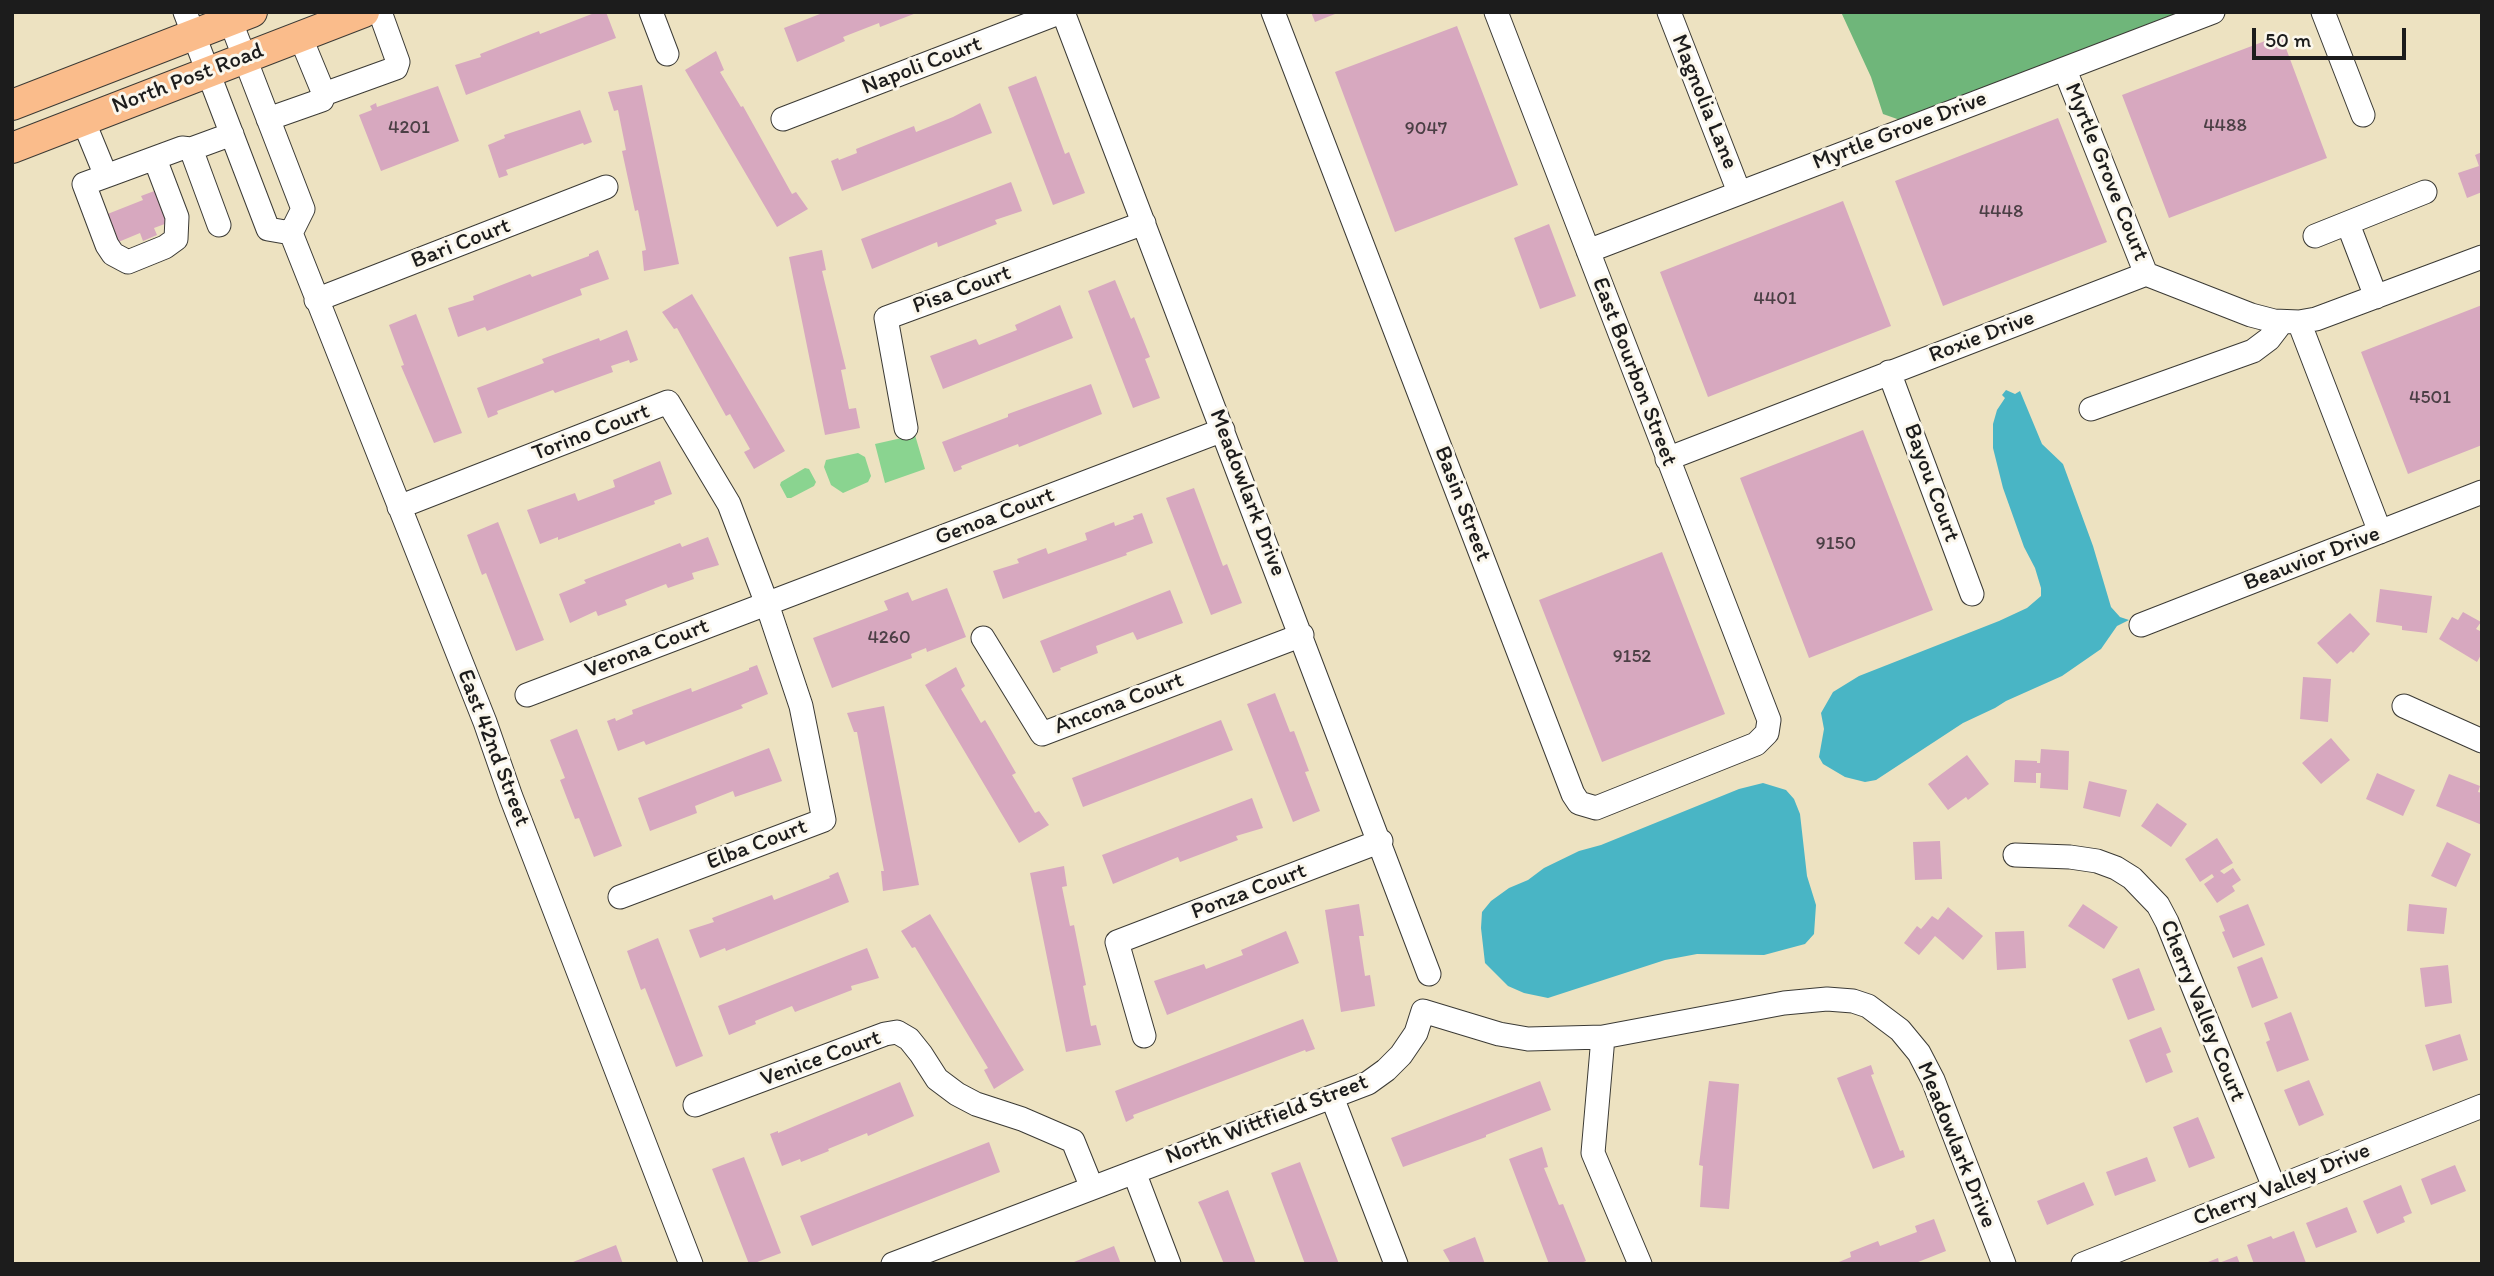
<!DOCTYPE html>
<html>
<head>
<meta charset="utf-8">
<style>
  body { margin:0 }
  #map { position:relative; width:2494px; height:1276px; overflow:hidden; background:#ede2c1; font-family:Itim,sans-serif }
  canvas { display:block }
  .frame { position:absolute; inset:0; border:14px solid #1c1c1c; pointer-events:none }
  .scale { position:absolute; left:2252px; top:28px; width:154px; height:32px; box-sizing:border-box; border:4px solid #1c1c1c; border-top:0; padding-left:9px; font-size:21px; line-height:24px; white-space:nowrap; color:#1c1c1c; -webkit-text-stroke:5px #fbf7ec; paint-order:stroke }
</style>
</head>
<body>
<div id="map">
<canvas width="2494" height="1276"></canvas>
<div class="frame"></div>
<div class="scale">50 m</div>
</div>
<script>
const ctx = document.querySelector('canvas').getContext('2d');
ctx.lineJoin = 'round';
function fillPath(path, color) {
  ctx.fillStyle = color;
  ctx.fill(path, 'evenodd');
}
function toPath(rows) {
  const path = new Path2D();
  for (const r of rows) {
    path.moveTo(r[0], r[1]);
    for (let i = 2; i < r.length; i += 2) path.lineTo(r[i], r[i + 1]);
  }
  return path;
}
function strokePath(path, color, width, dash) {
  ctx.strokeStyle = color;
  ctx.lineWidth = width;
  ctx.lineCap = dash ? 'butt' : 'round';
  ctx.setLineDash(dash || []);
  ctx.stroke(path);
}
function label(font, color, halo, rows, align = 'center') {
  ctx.font = font + ' Itim,sans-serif';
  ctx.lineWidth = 6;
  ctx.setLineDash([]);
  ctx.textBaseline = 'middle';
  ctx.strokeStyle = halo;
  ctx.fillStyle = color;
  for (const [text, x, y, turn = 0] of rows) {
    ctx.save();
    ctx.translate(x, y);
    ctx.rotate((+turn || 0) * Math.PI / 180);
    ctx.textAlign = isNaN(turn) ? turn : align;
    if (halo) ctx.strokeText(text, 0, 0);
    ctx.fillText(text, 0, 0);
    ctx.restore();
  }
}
fillPath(toPath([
  [915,435,925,469,885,483,875,444],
  [858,453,865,457,871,476,868,482,843,493,831,485,824,467,826,460],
  [805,468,809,469,816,482,814,486,791,498,787,498,780,485,781,482]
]), '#8ad490');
fillPath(toPath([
  [1841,12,2183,12,1900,120,1883,114,1871,77]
]), '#6fb67a');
fillPath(toPath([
  [2006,390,2015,394,2020,391,2042,444,2063,464,2093,546,2111,607,2120,617,2129,620,2117,626,2101,649,2062,676,2006,701,1995,708,1963,723,1876,780,1865,782,1845,777,1823,764,1819,757,1824,729,1821,713,1833,692,1859,676,1999,621,2027,608,2041,596,2041,588,2035,568,2024,547,2003,488,1993,448,1993,424,1997,410,2005,398,2002,395],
  [1763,783,1786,790,1794,799,1800,814,1807,876,1816,905,1814,934,1805,944,1764,955,1697,954,1665,960,1548,998,1524,993,1508,986,1485,963,1481,928,1482,912,1491,901,1509,888,1528,880,1544,868,1579,851,1601,845,1739,789]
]), '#49b5c5');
fillPath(toPath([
  [597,12,606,12,616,38,466,95,455,65,481,57,480,54,539,31,540,34],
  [825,12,919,12,880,27,879,23,843,37,845,41,797,62,784,28],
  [1311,12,1340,12,1315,22],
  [1457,26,1518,185,1395,232,1335,72],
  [2281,35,2327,158,2169,218,2122,95],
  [716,51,724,70,720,72,741,107,743,106,792,194,796,192,808,209,777,227,685,70],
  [1036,76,1065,154,1069,152,1085,193,1053,205,1008,87],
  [642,85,679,264,644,271,642,251,646,250,638,210,635,211,622,151,626,150,618,110,614,111,608,92],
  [438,86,459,141,381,171,359,115,372,110,370,106,376,103,377,107],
  [980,103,992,133,842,191,831,161,838,158,839,160,857,153,856,149,914,126,916,132,953,117],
  [580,110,592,142,584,145,583,143,506,170,508,175,499,178,488,145,505,138,504,135],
  [2058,118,2107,242,1943,306,1895,181],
  [2482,152,2482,192,2467,198,2458,173,2479,166,2475,155],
  [1011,182,1022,211,995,220,997,224,938,247,937,242,872,269,861,239],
  [157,190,170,222,154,228,157,235,143,241,140,233,116,243,105,215,143,200,141,196],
  [1843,201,1891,326,1708,397,1660,272],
  [1549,224,1576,296,1540,309,1514,238],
  [598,250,609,279,580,289,582,295,487,331,485,327,458,337,448,308,474,300,473,296,530,274,532,277,589,256,589,254],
  [822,250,826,270,822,271,846,369,841,370,849,409,856,408,860,428,825,435,789,257],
  [1115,280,1131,319,1134,317,1150,357,1145,359,1160,398,1133,408,1088,291],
  [692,294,785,451,754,469,744,452,750,449,730,414,726,416,677,328,674,329,662,312],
  [1060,305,1073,338,943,389,930,356,976,339,979,345,1017,330,1015,325],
  [2482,305,2482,445,2408,474,2361,352],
  [416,314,462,433,434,443,401,366,404,365,389,325],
  [627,330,638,360,630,363,629,360,611,366,613,372,555,393,553,390,497,411,498,414,488,418,477,388,544,363,542,359,599,338,600,341],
  [1091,384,1102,414,1019,447,1018,444,961,466,962,469,954,472,942,442,1008,417,1008,414],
  [1863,430,1933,610,1809,658,1740,478],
  [660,461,672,494,654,501,655,504,558,540,558,537,540,544,527,510,575,493,578,501,615,487,613,480],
  [1194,488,1223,566,1227,564,1242,603,1211,615,1166,498],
  [1142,513,1153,543,1126,553,1127,555,1003,599,993,571,1019,563,1017,559,1046,548,1048,554,1087,540,1085,533,1114,522,1115,526,1134,519,1133,516],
  [498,522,544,640,516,651,486,573,482,575,467,535],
  [708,537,719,565,692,573,694,579,668,588,666,584,625,600,627,605,598,616,596,611,570,623,559,594,586,583,584,580,680,543,682,547],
  [1662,552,1725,714,1602,762,1539,600],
  [947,588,966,637,927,652,926,648,911,654,912,658,832,688,813,638,888,610,884,601,908,592,912,601],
  [2380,589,2432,596,2427,633,2402,630,2402,626,2376,622],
  [1170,590,1183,623,1137,640,1133,632,1096,646,1098,653,1060,668,1061,670,1053,673,1040,641],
  [2463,612,2481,622,2476,629,2482,632,2482,653,2477,662,2439,639,2452,617,2458,620],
  [2350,613,2370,634,2353,653,2351,651,2337,664,2317,643],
  [757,665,768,694,741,705,743,708,646,745,644,741,618,751,607,721,615,718,616,721,633,714,632,710,691,688,692,692,749,670,749,668],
  [956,667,965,686,961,689,981,723,985,720,1016,773,1012,775,1035,813,1039,811,1049,825,1019,843,925,685],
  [2303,677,2331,679,2328,722,2300,719],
  [1275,693,1290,732,1294,731,1309,771,1305,772,1320,811,1293,822,1247,704],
  [884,706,919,885,883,891,881,871,884,871,857,732,854,732,847,713],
  [1221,720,1233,750,1083,807,1072,778],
  [577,729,622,846,594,857,579,818,575,819,560,780,565,778,550,740],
  [2331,738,2350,760,2321,784,2302,763],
  [769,748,782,781,735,797,733,791,695,806,697,813,650,831,638,798],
  [2041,749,2069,751,2068,790,2040,788,2041,773,2036,773,2036,783,2014,782,2015,760,2037,761,2037,763,2040,763],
  [1967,755,1989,784,1968,800,1966,797,1948,810,1928,784],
  [2377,773,2415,790,2403,816,2366,799],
  [2449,774,2480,786,2478,792,2482,793,2482,825,2436,806],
  [2089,781,2127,790,2120,817,2083,808],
  [1252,798,1263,828,1236,836,1238,840,1180,862,1178,857,1113,884,1102,855],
  [2157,803,2187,824,2171,847,2141,826],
  [2217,838,2233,863,2220,871,2224,874,2233,868,2241,880,2232,886,2235,891,2217,903,2204,884,2214,877,2212,874,2200,882,2185,859],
  [1940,841,1942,879,1915,880,1913,842],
  [2447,842,2471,854,2456,887,2431,876],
  [1064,866,1067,886,1062,887,1070,926,1074,925,1086,985,1083,986,1091,1026,1096,1025,1101,1045,1066,1052,1030,873],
  [838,872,849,902,726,951,725,948,700,958,689,930,714,922,712,918,772,895,774,900,830,878,829,876],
  [1359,904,1364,936,1359,936,1365,976,1370,975,1375,1006,1341,1012,1325,910],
  [2083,904,2118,927,2104,949,2068,926],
  [2248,904,2265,945,2233,958,2222,932,2225,931,2219,916],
  [2409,904,2447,908,2444,934,2407,931],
  [1948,907,1983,936,1963,960,1935,936,1919,955,1904,943,1917,926,1921,929,1932,916,1938,920],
  [930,914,1024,1070,994,1089,984,1070,988,1068,915,947,912,948,901,931],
  [1286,931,1299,963,1167,1015,1154,981,1204,964,1206,969,1243,955,1241,950],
  [2024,931,2026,968,1997,970,1995,932],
  [658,938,703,1056,676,1067,645,988,641,990,627,951],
  [867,948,879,978,851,986,852,990,795,1012,792,1006,755,1021,756,1024,729,1035,718,1006],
  [2262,957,2278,998,2252,1008,2237,967],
  [2448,965,2452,1003,2425,1007,2420,968],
  [2139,968,2155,1010,2128,1020,2112,979],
  [2291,1012,2309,1060,2277,1072,2266,1042,2270,1040,2264,1023],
  [1303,1019,1315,1049,1306,1052,1305,1050,1133,1115,1134,1118,1126,1122,1115,1091],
  [2161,1027,2171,1052,2166,1054,2173,1072,2146,1083,2129,1040],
  [2460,1034,2468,1060,2433,1071,2425,1045],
  [1871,1065,1874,1074,1871,1075,1900,1151,1903,1150,1905,1157,1873,1169,1837,1078],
  [2309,1080,2324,1115,2299,1126,2284,1090],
  [1540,1081,1551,1110,1486,1135,1486,1137,1403,1167,1391,1138],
  [1709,1081,1739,1084,1729,1209,1700,1207,1703,1166,1699,1165],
  [900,1082,914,1116,868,1136,867,1133,828,1149,829,1151,801,1162,800,1159,782,1166,770,1134,778,1131,778,1133],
  [2198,1117,2215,1158,2189,1168,2173,1127],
  [989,1142,1000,1172,812,1246,800,1216],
  [1542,1147,1548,1167,1544,1168,1559,1205,1563,1204,1586,1261,1579,1264,1549,1264,1509,1159],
  [744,1157,781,1253,752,1264,749,1264,712,1169],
  [2147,1157,2156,1181,2115,1196,2106,1172],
  [1300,1162,1339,1264,1305,1264,1271,1173],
  [2455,1165,2466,1191,2431,1205,2421,1179],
  [2084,1182,2094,1205,2047,1225,2037,1201],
  [2401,1185,2412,1213,2403,1217,2405,1222,2377,1234,2363,1201],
  [1228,1190,1256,1264,1224,1264,1202,1210,1198,1202],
  [2347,1207,2357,1232,2316,1248,2306,1223],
  [1934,1219,1946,1251,1913,1264,1834,1264,1851,1257,1850,1252,1878,1241,1880,1246,1917,1232,1915,1226],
  [2294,1231,2306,1263,2254,1264,2247,1245,2271,1236,2273,1239],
  [1475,1237,1485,1264,1451,1264,1443,1250],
  [616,1245,623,1264,568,1264],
  [1114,1246,1121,1264,1069,1264],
  [2237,1256,2240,1264,2203,1264,2218,1258,2219,1263]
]), '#d7a8bf');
const minor = toPath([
  [185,12,268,229,291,233],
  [227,12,303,209,291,233,485,722,511,797,691,1264],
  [651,12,667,54],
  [1063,12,1429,974],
  [1273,12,1573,794,1579,803,1596,808,1756,744,1767,733,1769,720,1496,12],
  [1669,12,1739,192],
  [2323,12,2363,115],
  [2065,70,2146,274],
  [324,94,396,68,398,62,380,12],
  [268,119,322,100,324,94,300,36],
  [783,119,1061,12],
  [83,120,106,176,182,148,191,149,232,134],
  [191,149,219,225],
  [106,176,84,184,107,245,113,254,128,262,165,247,176,239,177,217,155,159],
  [2348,224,2376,297],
  [2315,236,2425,192],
  [1588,251,2213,12],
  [316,300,606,187],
  [2299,322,2380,532],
  [1889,372,1972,594],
  [2091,409,2253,351,2269,339,2282,322],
  [906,428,886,318,1144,223],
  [1667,459,2146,274,2251,315,2274,321,2299,322,2316,319,2482,257],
  [399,507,668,402,729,504,767,604,801,706,824,820,620,897],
  [2141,625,2482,492],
  [983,638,1042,734,1302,635],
  [527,695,1223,430],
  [2404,706,2482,741],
  [2015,855,2070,857,2097,861,2116,868,2132,878,2158,905,2167,922,2274,1187],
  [1144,1036,1117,942,1381,841],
  [1603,1037,1593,1153,1640,1264],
  [1332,1097,1396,1264],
  [695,1105,885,1034,897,1032,909,1039,921,1054,937,1079,957,1094,976,1104,1022,1119,1073,1141,1092,1188],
  [1134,1172,1169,1264],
  [893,1264,1368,1083,1386,1070,1401,1055,1416,1033,1423,1011,1499,1034,1528,1039,1603,1037,1784,1003,1827,999,1853,1001,1868,1006,1900,1030,1919,1053,1933,1080,2004,1264],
  [2083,1264,2482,1106]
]);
const major = toPath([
  [12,105,252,12],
  [12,148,364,12]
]);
strokePath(minor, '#3b3a35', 25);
strokePath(major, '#3b3a35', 32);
strokePath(minor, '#fff', 23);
strokePath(major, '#fabc8b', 30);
label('19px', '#4b3f45', null, [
  ["4488",2225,126],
  ["4201",409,128],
  ["9047",1426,129],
  ["4448",2001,212],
  ["4401",1775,299],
  ["4501",2430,398],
  ["9150",1836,544],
  ["4260",889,638],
  ["9152",1632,657]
]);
label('23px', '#1c1c1c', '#fbf7ec', [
  ["Napoli Court",922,66,-21],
  ["North Post Road",188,79,-21],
  ["Magnolia Lane",1704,102,68],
  ["Myrtle Grove Drive",1900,131,-21],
  ["Myrtle Grove Court",2106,172,68],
  ["Bari Court",461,244,-21],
  ["Pisa Court",962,290,-20],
  ["Roxie Drive",1982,337,-21],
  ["East Bourbon Street",1634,372,69],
  ["Torino Court",591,433,-21],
  ["Bayou Court",1931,483,70],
  ["Meadowlark Drive",1247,493,69],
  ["Basin Street",1462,504,69],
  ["Genoa Court",995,517,-21],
  ["Beauvior Drive",2312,559,-21],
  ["Verona Court",647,649,-21],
  ["Ancona Court",1119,704,-21],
  ["East 42nd Street",493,748,69],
  ["Elba Court",757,845,-21],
  ["Ponza Court",1249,892,-21],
  ["Cherry Valley Court",2202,1011,68],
  ["Venice Court",821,1059,-20],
  ["North Wittfield Street",1267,1120,-21],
  ["Meadowlark Drive",1956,1145,68],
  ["Cherry Valley Drive",2282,1185,-22]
]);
</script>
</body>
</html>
